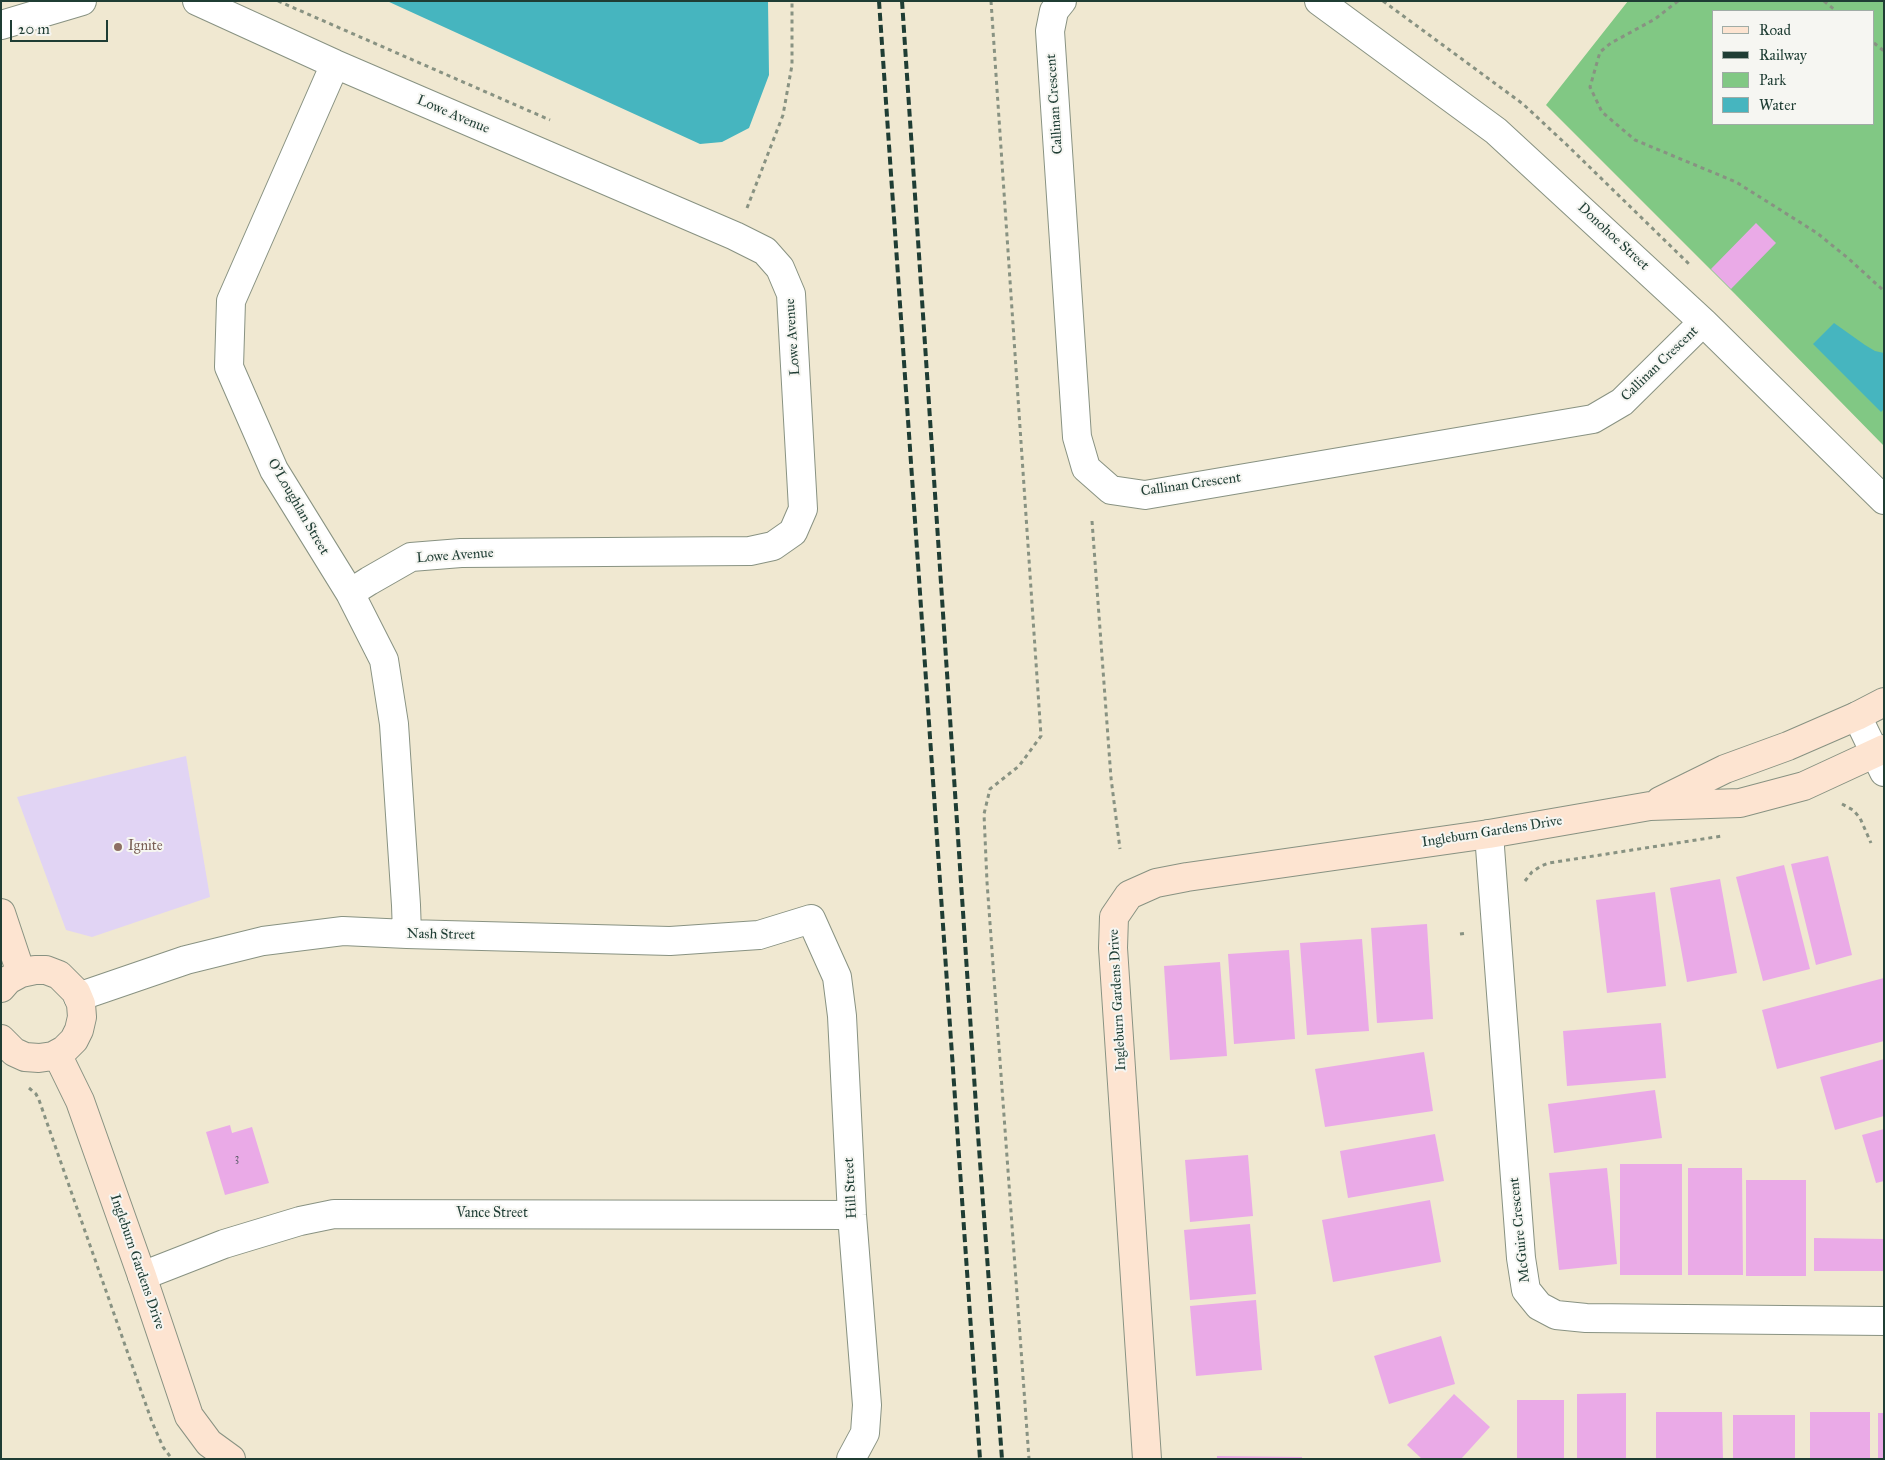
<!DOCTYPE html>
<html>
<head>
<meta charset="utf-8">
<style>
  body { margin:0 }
  #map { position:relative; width:1885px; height:1460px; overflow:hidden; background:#f0e8d1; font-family:"IM FELL Great Primer",serif }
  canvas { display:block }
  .frame { position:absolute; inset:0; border:2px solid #1f3d34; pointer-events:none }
  .legend { position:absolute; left:1712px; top:10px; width:162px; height:115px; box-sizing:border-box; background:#f6f6f2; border:1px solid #a0aca6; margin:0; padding:6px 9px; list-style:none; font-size:15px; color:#1f3d34 }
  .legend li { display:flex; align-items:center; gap:10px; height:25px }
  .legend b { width:25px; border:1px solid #a0aca6 }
  .scale { position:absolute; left:10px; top:20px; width:98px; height:22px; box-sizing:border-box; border:2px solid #1f3d34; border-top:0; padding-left:6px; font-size:15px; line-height:18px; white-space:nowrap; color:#1f3d34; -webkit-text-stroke:4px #f6f6f2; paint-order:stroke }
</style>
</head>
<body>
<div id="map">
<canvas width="1885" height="1460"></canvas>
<div class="frame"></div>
<ul class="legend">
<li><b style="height:6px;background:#fde4d1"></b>Road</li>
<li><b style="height:6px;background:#1f3d34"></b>Railway</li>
<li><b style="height:14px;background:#81c884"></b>Park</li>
<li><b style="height:14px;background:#46b5bf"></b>Water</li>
</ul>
<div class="scale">20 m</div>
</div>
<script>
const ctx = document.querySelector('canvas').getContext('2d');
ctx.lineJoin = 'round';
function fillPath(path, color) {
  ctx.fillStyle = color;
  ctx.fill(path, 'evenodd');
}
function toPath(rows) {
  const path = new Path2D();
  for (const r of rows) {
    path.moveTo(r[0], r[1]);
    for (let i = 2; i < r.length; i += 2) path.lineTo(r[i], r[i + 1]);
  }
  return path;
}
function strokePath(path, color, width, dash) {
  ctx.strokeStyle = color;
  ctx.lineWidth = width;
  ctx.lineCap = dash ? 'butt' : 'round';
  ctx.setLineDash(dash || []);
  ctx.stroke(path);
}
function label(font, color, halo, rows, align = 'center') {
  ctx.font = font + ' "IM FELL Great Primer",serif';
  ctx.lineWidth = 4;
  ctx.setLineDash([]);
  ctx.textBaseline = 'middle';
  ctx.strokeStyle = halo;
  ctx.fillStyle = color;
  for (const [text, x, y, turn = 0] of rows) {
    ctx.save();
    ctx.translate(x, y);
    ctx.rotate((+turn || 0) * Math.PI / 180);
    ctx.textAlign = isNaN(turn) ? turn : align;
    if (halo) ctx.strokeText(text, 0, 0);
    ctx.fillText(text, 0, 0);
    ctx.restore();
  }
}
fillPath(toPath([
  [186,756,210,897,92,937,66,930,17,797]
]), '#e1d4f4');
fillPath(toPath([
  [1628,1,1884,2,1884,446,1735,294,1546,105],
  [1714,11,1874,11,1874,124,1714,124]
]), '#81c884');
fillPath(toPath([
  [387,1,768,1,769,75,749,128,722,142,700,144],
  [1834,323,1865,345,1875,351,1884,353,1884,409,1881,412,1813,344]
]), '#46b5bf');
fillPath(toPath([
  [1756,223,1776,243,1731,289,1711,269],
  [1828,856,1852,955,1816,965,1791,864],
  [1784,865,1810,969,1763,981,1736,877],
  [1720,879,1737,973,1687,982,1670,888],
  [1655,892,1666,986,1607,993,1596,900],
  [1427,924,1433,1019,1377,1023,1371,928],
  [1362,939,1369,1031,1307,1035,1300,943],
  [1289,950,1295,1039,1234,1044,1228,954],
  [1220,962,1227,1056,1170,1060,1164,966],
  [1884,978,1884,1041,1777,1069,1762,1010],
  [1661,1023,1666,1078,1567,1086,1563,1031],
  [1424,1052,1433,1111,1325,1127,1315,1069],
  [1884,1059,1884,1116,1835,1130,1820,1077],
  [1655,1090,1662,1138,1554,1153,1548,1104],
  [230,1125,232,1133,252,1127,269,1183,225,1195,206,1132],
  [1884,1129,1884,1181,1876,1183,1862,1135],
  [1435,1134,1444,1181,1348,1198,1340,1151],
  [1248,1155,1253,1216,1190,1222,1185,1160],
  [1620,1164,1682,1164,1682,1275,1620,1275],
  [1607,1168,1617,1264,1559,1270,1549,1173],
  [1688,1168,1742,1168,1743,1275,1688,1275],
  [1746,1180,1806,1180,1806,1276,1746,1276],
  [1430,1200,1441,1262,1333,1282,1322,1220],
  [1250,1224,1256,1294,1190,1300,1184,1230],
  [1814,1238,1884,1239,1884,1271,1814,1271],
  [1256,1300,1262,1370,1196,1376,1190,1306],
  [1441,1336,1455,1384,1389,1404,1374,1356],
  [1626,1393,1626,1459,1577,1459,1577,1394],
  [1454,1394,1490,1427,1461,1459,1422,1459,1407,1445],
  [1517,1400,1564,1400,1564,1459,1517,1459],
  [1656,1412,1722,1412,1723,1459,1656,1459],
  [1810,1412,1870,1412,1870,1459,1810,1459],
  [1878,1413,1884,1413,1884,1459,1878,1459],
  [1733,1415,1795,1415,1795,1459,1733,1459],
  [1217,1456,1302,1457,1302,1459,1217,1459]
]), '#eaaae7');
const street = toPath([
  [197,1,335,64,735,236,765,251,780,268,791,294,803,509,793,532,773,546,750,551,461,553,411,557,369,581,350,593],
  [1062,1,1054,11,1050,31,1077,437,1086,468,1111,490,1145,495,1593,419,1622,402,1703,322],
  [1319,1,1496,131,1703,322,1884,500],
  [1,25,82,1],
  [335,64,231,301,229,367,274,470,350,593,384,660,394,724,406,905,407,934],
  [1857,716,1884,772],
  [1489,834,1521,1258,1526,1290,1539,1306,1556,1315,1586,1318,1884,1321],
  [78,997,186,960,263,941,343,931,407,934,670,941,759,935,811,919,837,977,842,1016,852,1215,867,1405,865,1433,851,1459],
  [142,1276,224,1244,300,1221,334,1214,852,1215]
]);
const secondary = toPath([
  [1660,801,1725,769,1788,746,1857,716,1884,702],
  [1,913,21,973],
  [1,988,8,980,21,973,35,970,46,970,59,975,76,992,81,1004,82,1017,79,1030,74,1040,64,1050,53,1056,39,1058,25,1057,14,1052,1,1039],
  [57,1054,80,1101,142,1276,189,1416,209,1443,231,1459],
  [1147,1459,1113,948,1114,917,1129,895,1156,883,1187,877,1489,834,1650,806,1740,803,1804,786,1884,749]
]);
strokePath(street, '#889282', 30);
strokePath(secondary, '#889282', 30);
strokePath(toPath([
  [278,1,550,120],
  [991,1,1041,736,1019,766,990,789,984,814,987,882,1029,1459],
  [1383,1,1523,104,1568,146,1689,264],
  [1678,1,1655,19,1611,43,1600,52,1590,87,1602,112,1635,140,1736,182,1817,233,1849,259,1884,291],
  [1824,1,1836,11],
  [1874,43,1884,51],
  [747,208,783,115,792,65,792,1],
  [1092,521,1111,778,1120,849],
  [1842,804,1853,810,1860,818,1871,843],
  [1525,881,1532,872,1541,866,1549,863,1722,836],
  [1460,934,1467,933],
  [29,1088,36,1094,39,1100,152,1422,163,1447,172,1459]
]), '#889282', 3, [4, 4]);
strokePath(street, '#fff', 28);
strokePath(secondary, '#fde4d1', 28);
strokePath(toPath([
  [879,1,980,1459],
  [902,1,977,1121,1002,1459]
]), '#1f3d34', 4, [8, 4]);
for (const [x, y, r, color] of [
  [118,847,5,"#8d6e63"]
]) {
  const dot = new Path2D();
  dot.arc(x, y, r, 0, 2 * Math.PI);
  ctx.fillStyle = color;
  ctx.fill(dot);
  strokePath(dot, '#f6f6f2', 2);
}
label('11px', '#525861', null, [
  ["3",237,1158]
]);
label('14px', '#1f3d34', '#f6f6f2', [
  ["Callinan Crescent",1055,104,-94],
  ["Lowe Avenue",453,115,23],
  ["Donohoe Street",1613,237,43],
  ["Lowe Avenue",793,337,-94],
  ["Callinan Crescent",1660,364,-44],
  ["Callinan Crescent",1191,485,-8],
  ["O'Loughlan Street",298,507,60],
  ["Lowe Avenue",455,556,-4],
  ["Ingleburn Gardens Drive",1492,832,-9],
  ["Nash Street",441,935,1],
  ["Ingleburn Gardens Drive",1118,1000,-93],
  ["Hill Street",851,1188,-93],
  ["Vance Street",492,1214],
  ["McGuire Crescent",1520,1230,-96],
  ["Ingleburn Gardens Drive",137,1262,71]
]);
label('14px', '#785e54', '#f6f6f2', [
  ["Ignite",128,847]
], 'left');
</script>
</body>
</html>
